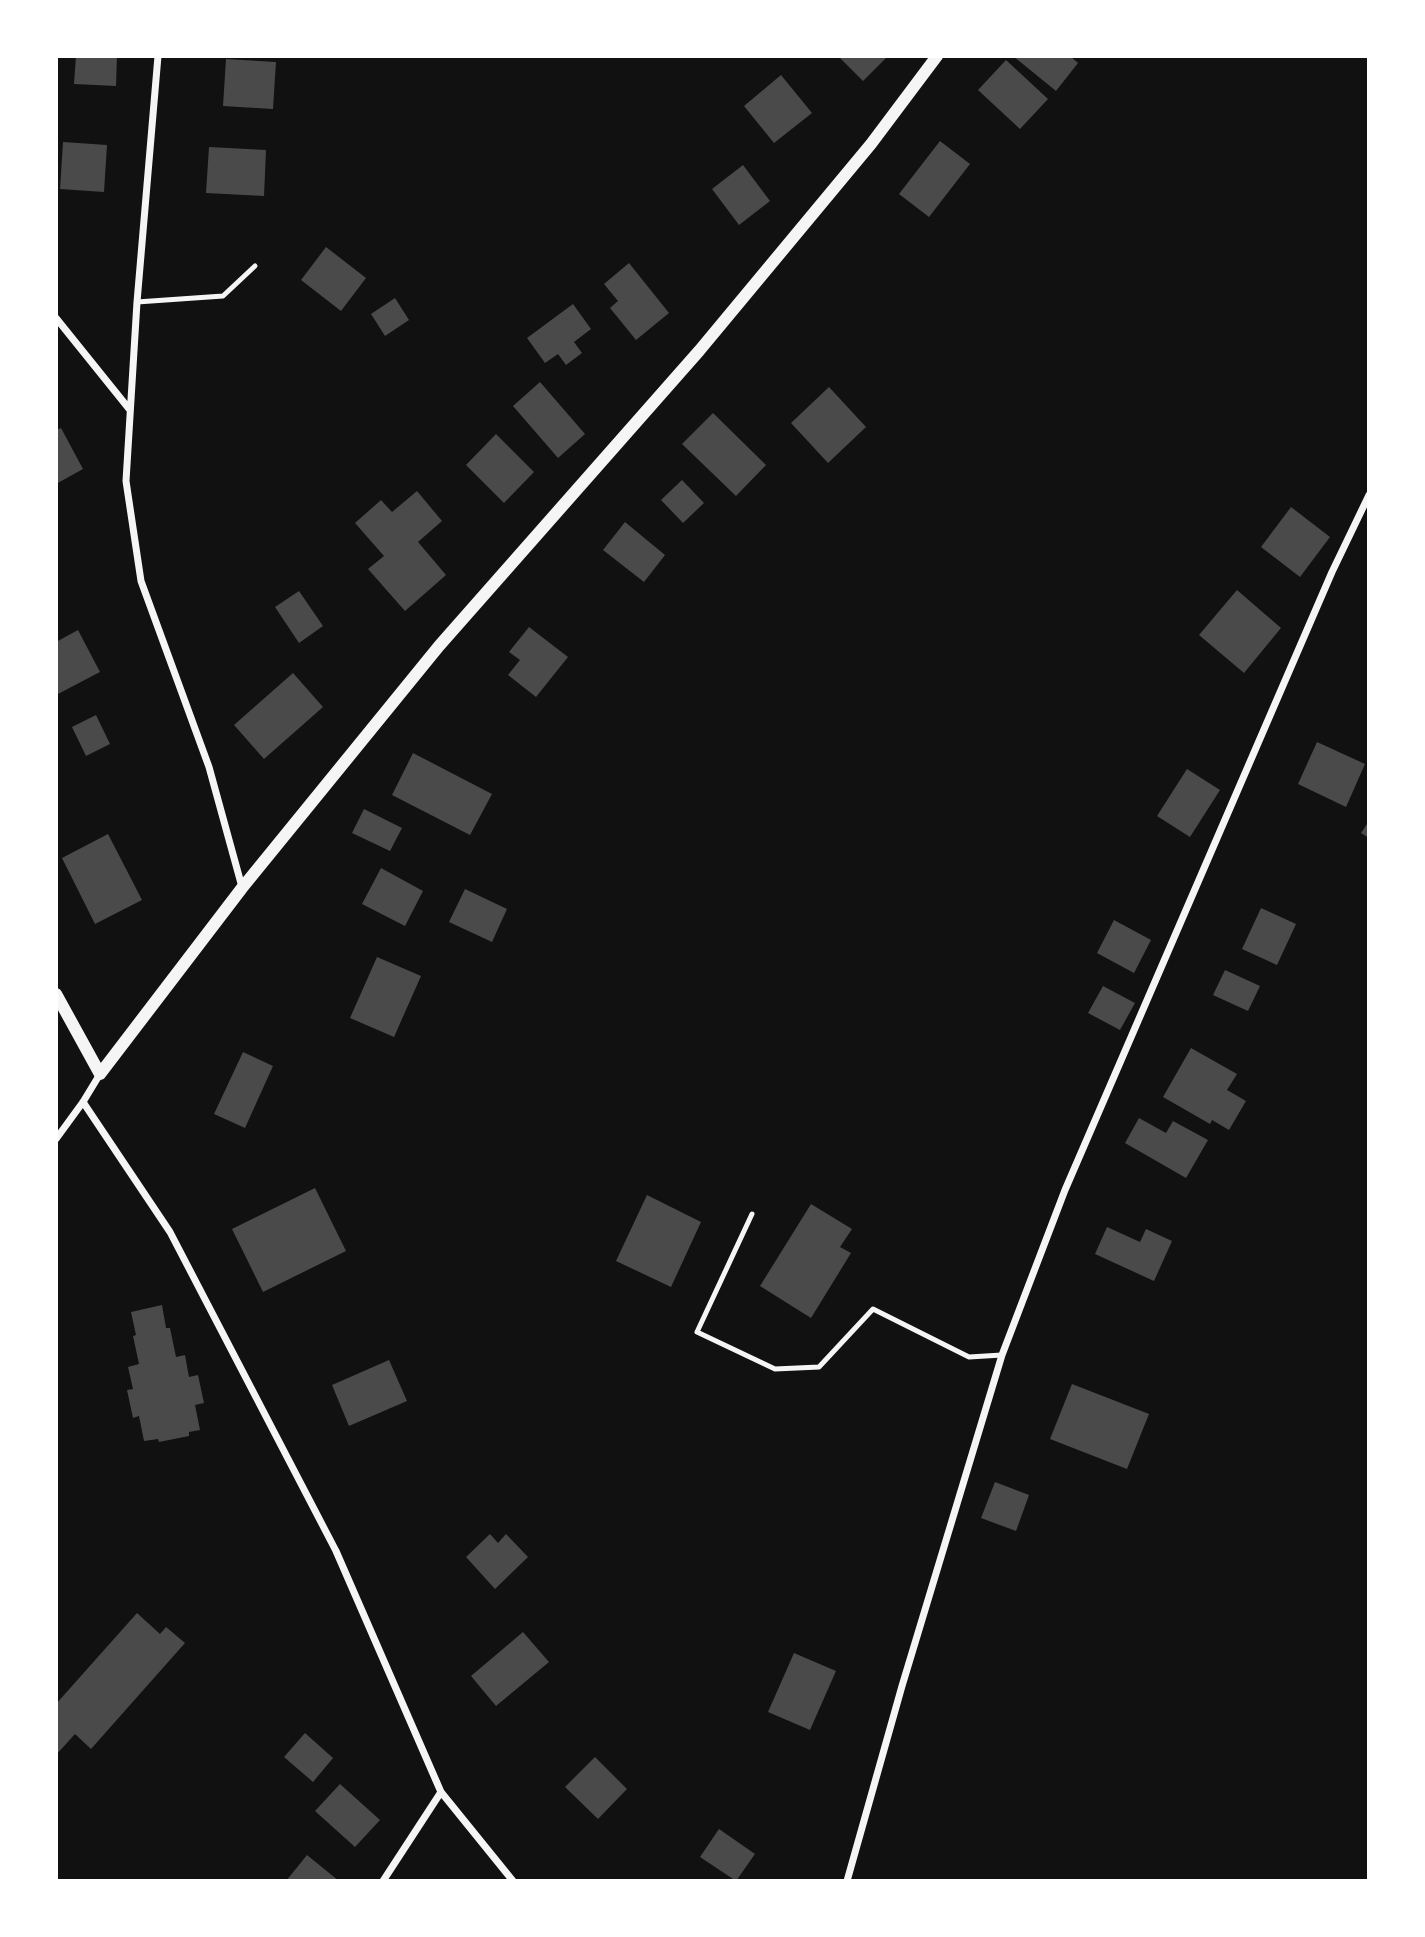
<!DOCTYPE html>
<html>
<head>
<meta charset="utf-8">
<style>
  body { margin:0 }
  #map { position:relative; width:1425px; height:1937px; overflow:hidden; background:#111; font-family:"Noto Sans",sans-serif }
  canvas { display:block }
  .frame { position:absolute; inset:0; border:58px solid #fff; pointer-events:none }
</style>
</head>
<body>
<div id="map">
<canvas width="1425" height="1937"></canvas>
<div class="frame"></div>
</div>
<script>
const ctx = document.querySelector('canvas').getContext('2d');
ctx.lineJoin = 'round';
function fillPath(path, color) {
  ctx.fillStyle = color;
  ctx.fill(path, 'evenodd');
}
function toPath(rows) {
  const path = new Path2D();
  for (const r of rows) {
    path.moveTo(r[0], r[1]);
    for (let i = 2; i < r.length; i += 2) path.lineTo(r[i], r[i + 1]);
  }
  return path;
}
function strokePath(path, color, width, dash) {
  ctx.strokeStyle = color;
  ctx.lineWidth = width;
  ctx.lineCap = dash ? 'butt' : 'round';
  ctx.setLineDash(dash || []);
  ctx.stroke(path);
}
fillPath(toPath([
  [76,56,117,56,116,86,74,84],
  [838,56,888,56,863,81],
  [1013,56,1070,56,1078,63,1056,91],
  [226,59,276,62,273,109,223,106],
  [1006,60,1048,99,1020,129,978,90],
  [781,75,812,113,774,143,744,106],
  [940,141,970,164,929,217,899,194],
  [63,142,107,145,104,192,60,189],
  [209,147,266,150,264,196,206,193],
  [743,165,770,201,739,225,712,189],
  [326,247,366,278,341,311,301,280],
  [629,263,669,313,636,340,610,308,618,301,604,284],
  [395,298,409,320,385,336,371,314],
  [573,304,591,329,574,342,582,353,566,365,558,354,545,363,527,338],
  [540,382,585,434,558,458,513,406],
  [829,387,866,427,828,463,791,423],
  [713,413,766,465,736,496,682,444],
  [61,428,83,469,56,484,56,430],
  [496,434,534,472,504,503,466,465],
  [682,480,704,503,683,523,661,500],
  [417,491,442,521,418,542,446,575,405,611,368,569,384,556,355,523,381,500,392,512],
  [1291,507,1330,537,1300,577,1261,547],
  [625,522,665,555,644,582,603,550],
  [1237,590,1281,628,1244,673,1199,635],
  [299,591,323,626,299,643,275,607],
  [529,627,568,657,536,697,508,675,520,660,509,652],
  [78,630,100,672,56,695,56,642],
  [293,673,323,707,264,759,234,725],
  [96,715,110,744,86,756,72,727],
  [1317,742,1365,764,1346,807,1298,784],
  [413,753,492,794,470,835,392,795],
  [1187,769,1220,790,1190,837,1157,816],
  [364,809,402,828,390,851,352,833],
  [1369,821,1369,838,1361,833],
  [108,834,142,900,95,924,62,858],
  [381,868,423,891,405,926,362,904],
  [465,889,507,909,492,942,449,922],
  [1261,908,1296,924,1277,965,1242,949],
  [1114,920,1151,940,1134,973,1097,953],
  [377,957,421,976,394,1037,350,1018],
  [1225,970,1260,986,1248,1011,1213,995],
  [1103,986,1135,1003,1120,1030,1088,1013],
  [1191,1048,1237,1074,1227,1090,1246,1101,1229,1130,1212,1120,1210,1124,1163,1097],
  [243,1052,273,1066,245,1128,214,1114],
  [1139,1118,1166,1133,1173,1121,1208,1140,1186,1178,1125,1143],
  [315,1188,346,1251,263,1292,232,1229],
  [647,1195,701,1222,671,1287,616,1261],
  [811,1204,852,1229,840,1247,851,1253,811,1318,760,1286],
  [1107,1227,1140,1242,1146,1229,1172,1241,1154,1281,1095,1254],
  [162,1305,166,1328,170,1328,176,1357,185,1355,189,1377,198,1375,204,1403,195,1405,200,1430,189,1432,189,1436,159,1442,158,1439,144,1441,139,1416,133,1418,127,1390,133,1389,128,1367,139,1364,133,1336,136,1335,131,1312],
  [389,1360,407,1401,349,1426,332,1385],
  [1072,1384,1149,1414,1127,1469,1050,1439],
  [995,1482,1029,1495,1016,1531,981,1518],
  [490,1534,498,1543,506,1534,528,1557,495,1589,466,1557],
  [137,1613,160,1634,166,1627,185,1643,91,1749,75,1734,56,1755,56,1704],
  [523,1632,549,1662,496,1706,471,1676],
  [794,1653,836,1671,810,1730,768,1712],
  [305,1733,333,1758,313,1782,284,1757],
  [595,1757,627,1789,598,1819,565,1787],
  [340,1784,380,1820,355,1847,315,1811],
  [719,1829,755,1854,736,1881,700,1857],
  [307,1855,339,1881,286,1881]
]), '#4a4a4a');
strokePath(toPath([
  [137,302,223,296,255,266],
  [752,1214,697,1332,775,1369,819,1367,873,1309,969,1357,1002,1355]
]), '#f5f5f5', 5);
strokePath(toPath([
  [158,56,137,302,126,481,141,581,209,767,242,887],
  [56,318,130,410],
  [83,1102,170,1232,336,1551,441,1792,513,1881],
  [56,1139,83,1102,100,1074],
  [383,1881,441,1792],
  [847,1881,902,1686,1002,1355,1065,1190,1332,572,1369,495]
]), '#f5f5f5', 7);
strokePath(toPath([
  [56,994,100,1074,242,888,439,646,699,351,871,144,937,56]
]), '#f5f5f5', 12);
</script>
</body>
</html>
